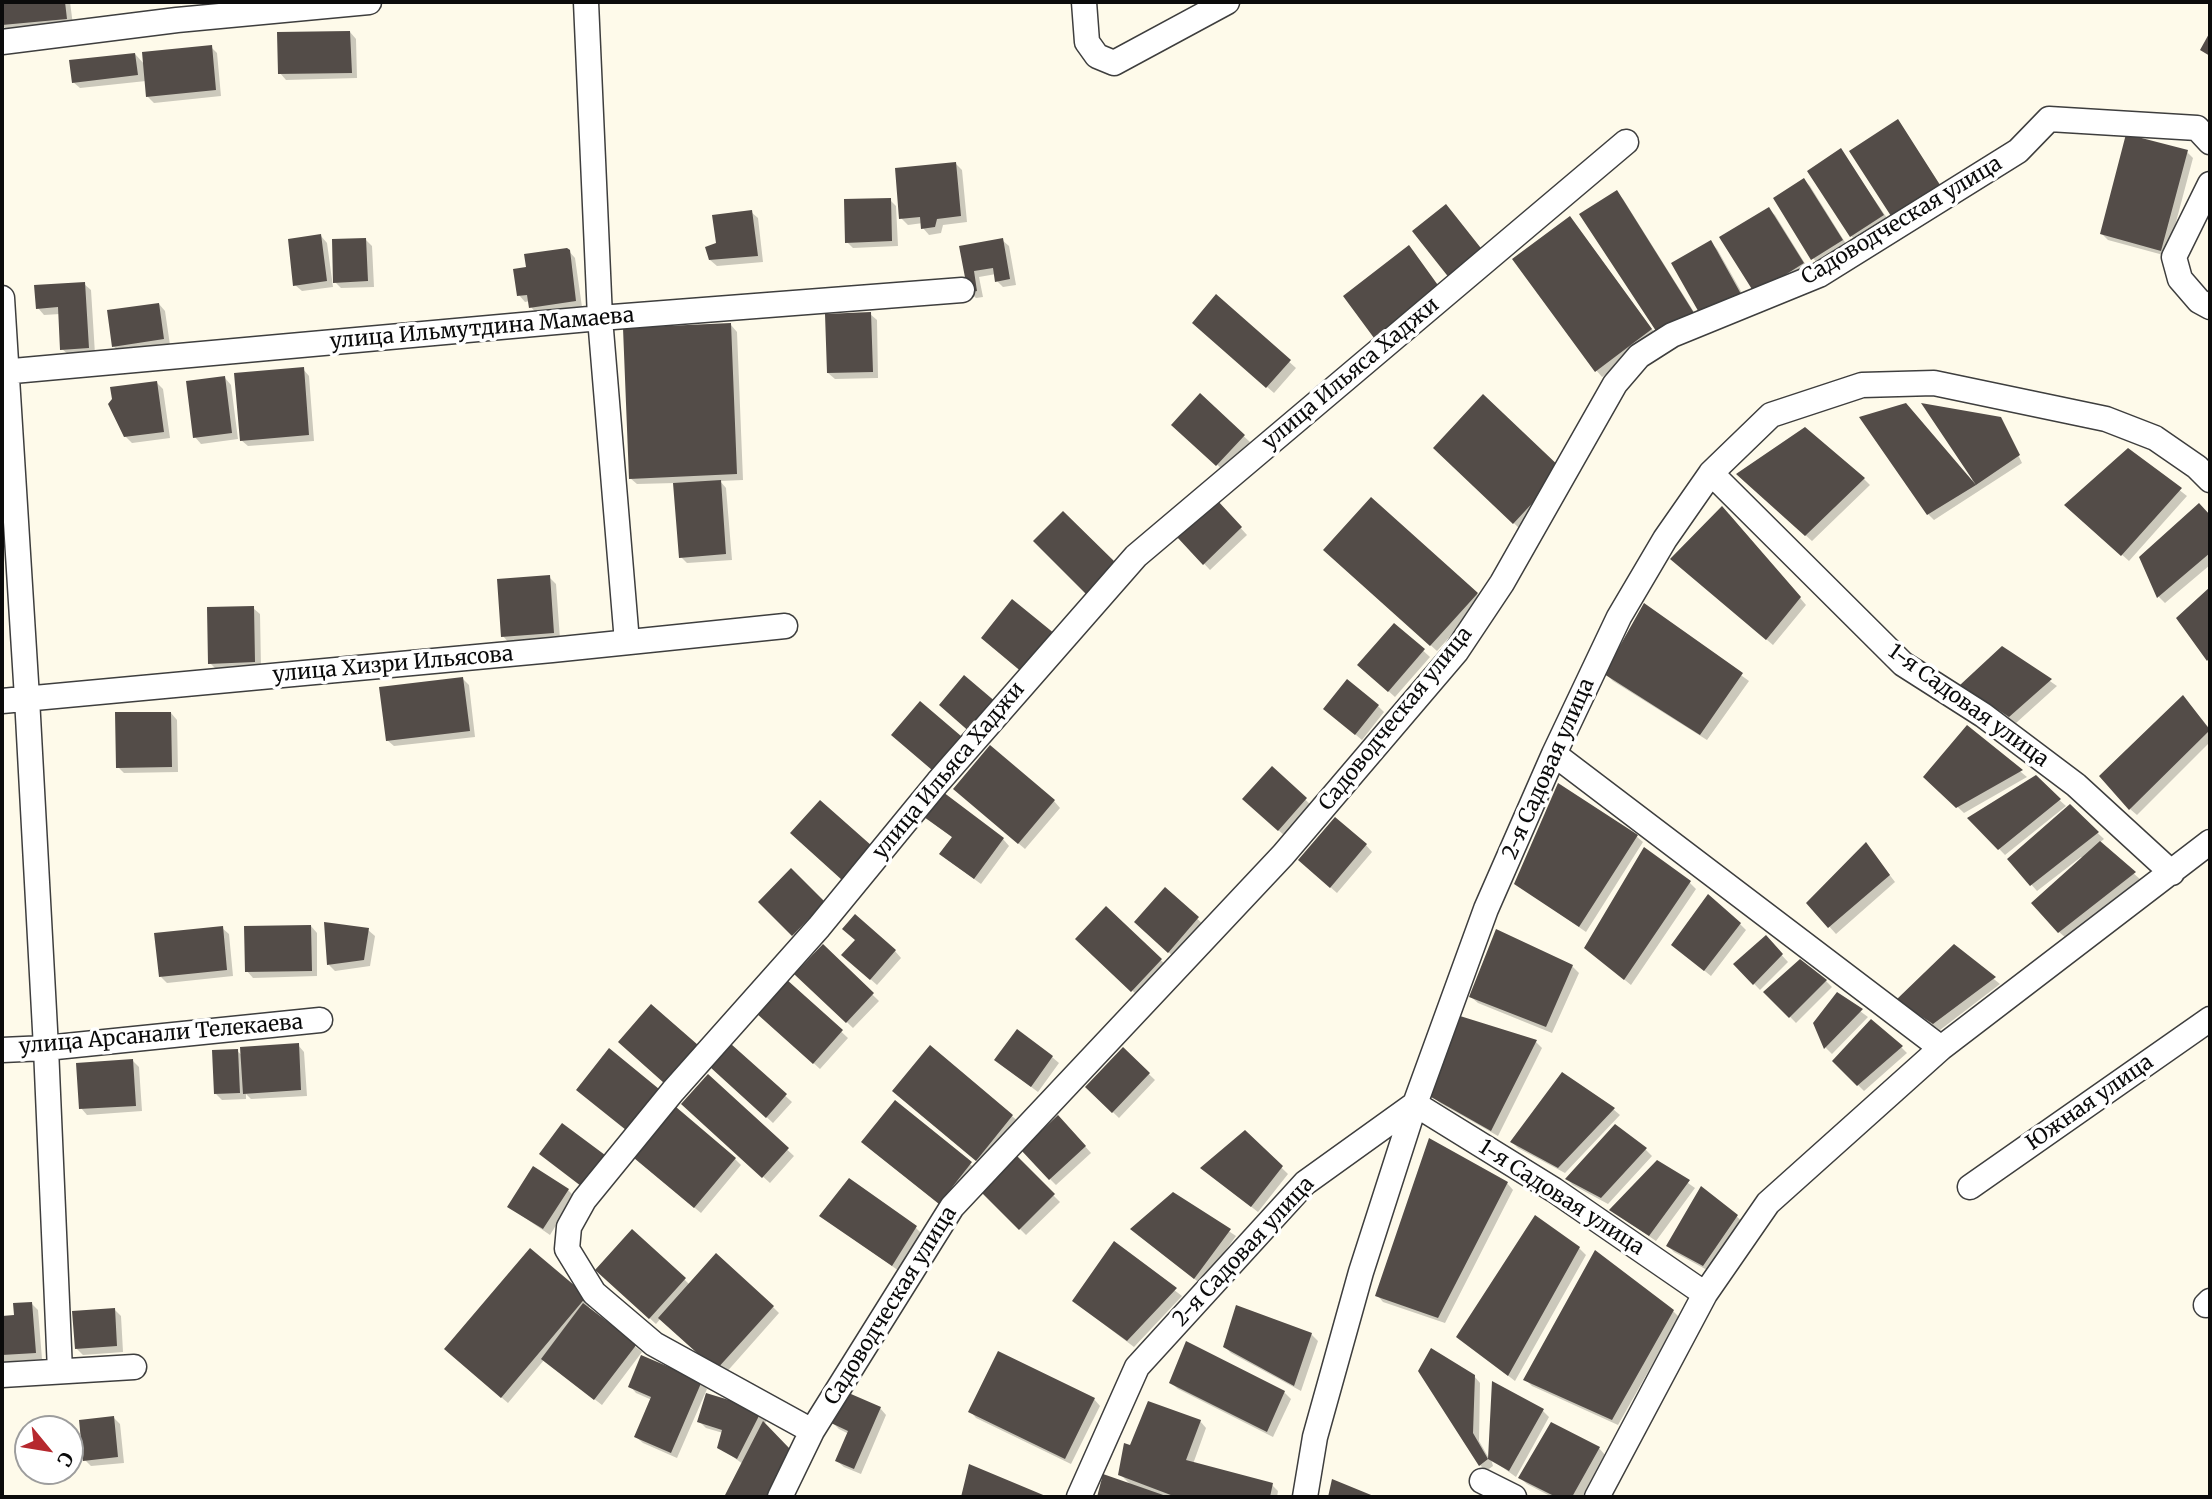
<!DOCTYPE html>
<html>
<head>
<meta charset="utf-8">
<style>
  body { margin:0 }
  #map { position:relative; width:2212px; height:1499px; overflow:hidden; background:#fefaea; font-family:Merriweather,serif }
  canvas { display:block }
  .frame { position:absolute; inset:0; border:4px solid #0b0b0b; pointer-events:none }
  .north { position:absolute; left:14px; top:1415px; width:70px; height:70px; box-sizing:border-box; background:#fff; border:2px solid #9d9d9d; border-radius:50%; rotate:120deg; font-size:19px; font-weight:700; line-height:28px; text-align:center; color:#0b0b0b }
  .north::after { content:''; display:block; margin:auto; width:24px; height:32px; background:#b6282e; clip-path:polygon(50% 0,100% 100%,50% 72%,0 100%) }
</style>
</head>
<body>
<div id="map">
<canvas width="2212" height="1499"></canvas>
<div class="frame"></div>
<div class="north">С</div>
</div>
<script>
const ctx = document.querySelector('canvas').getContext('2d');
ctx.lineJoin = 'round';
function fillPath(path, color) {
  ctx.fillStyle = color;
  ctx.fill(path, 'evenodd');
}
function toPath(rows) {
  const path = new Path2D();
  for (const r of rows) {
    path.moveTo(r[0], r[1]);
    for (let i = 2; i < r.length; i += 2) path.lineTo(r[i], r[i + 1]);
  }
  return path;
}
function strokePath(path, color, width, dash) {
  ctx.strokeStyle = color;
  ctx.lineWidth = width;
  ctx.lineCap = dash ? 'butt' : 'round';
  ctx.setLineDash(dash || []);
  ctx.stroke(path);
}
function label(font, color, halo, rows, align = 'center') {
  ctx.font = font + ' Merriweather,serif';
  ctx.lineWidth = 7;
  ctx.setLineDash([]);
  ctx.textBaseline = 'middle';
  ctx.strokeStyle = halo;
  ctx.fillStyle = color;
  for (const [text, x, y, turn = 0] of rows) {
    ctx.save();
    ctx.translate(x, y);
    ctx.rotate((+turn || 0) * Math.PI / 180);
    ctx.textAlign = isNaN(turn) ? turn : align;
    if (halo) ctx.strokeText(text, 0, 0);
    ctx.fillText(text, 0, 0);
    ctx.restore();
  }
}
fillPath(toPath([
  [2,2,70,2,73,25,8,31,2,25],
  [168,2,205,2,170,4],
  [350,32,356,39,357,78,286,80,280,73],
  [211,47,217,53,221,96,154,103,148,97,146,81,80,88,73,82,135,54,145,65],
  [1898,122,1945,192,1899,221],
  [1841,151,1889,221,1858,242,1851,236],
  [2187,152,2193,158,2167,256,2108,240,2102,234],
  [956,164,962,170,967,222,943,225,941,233,929,235,923,228,923,223,908,225,901,218],
  [1804,180,1810,186,1848,247,1819,265,1813,258],
  [1616,193,1623,199,1699,320,1659,333],
  [890,200,896,206,898,246,853,248,847,242],
  [1768,209,1775,215,1809,270,1762,299],
  [751,212,758,218,763,262,717,266,710,260,718,245],
  [1576,225,1657,336,1602,377,1596,370],
  [321,236,327,243,333,287,302,291,295,285],
  [366,240,372,246,374,287,341,288,335,282],
  [1002,240,1009,246,1016,285,1003,287,997,281,996,274,979,277,983,297,976,298,969,292,961,248],
  [1711,243,1717,249,1746,300,1709,321],
  [567,249,575,258,582,307,537,314,531,307,530,301,525,302,519,295,528,268],
  [84,284,91,290,95,354,69,355,62,349,60,314,44,315,38,308],
  [1217,297,1296,368,1274,393,1201,329],
  [159,304,165,311,170,345,120,352,113,346],
  [870,314,877,320,878,378,835,379,828,373],
  [731,325,737,332,743,480,720,481,726,488,732,560,687,563,681,557,675,483,637,484,630,478],
  [303,369,309,376,314,441,248,446,241,440],
  [225,378,231,385,238,439,201,444,195,437],
  [157,383,163,389,170,438,132,443,125,436],
  [1200,396,1250,442,1224,471,1174,425],
  [2002,422,2022,463,1934,520,1928,514,1973,479],
  [1435,448,1568,478,1520,529],
  [2128,450,2187,496,2129,561,2073,511],
  [1864,479,1870,485,1812,541,1744,480],
  [1217,502,1247,535,1210,570,1179,537],
  [2199,505,2210,517,2210,565,2165,603,2159,597,2141,558],
  [1729,514,1806,605,1773,645,1679,565],
  [1332,556,1477,594,1483,600,1437,651],
  [549,577,556,584,560,639,509,643,503,636],
  [1644,605,1749,681,1707,740,1613,681,1606,674],
  [253,608,260,614,261,668,216,669,210,663],
  [1395,625,1430,657,1395,697,1366,671],
  [2002,648,2057,686,2016,723,1962,685],
  [463,679,469,685,475,737,394,746,387,740],
  [2189,704,2210,729,2210,742,2137,815,2130,809],
  [1378,706,1384,712,1362,740,1332,715],
  [171,713,177,720,178,772,124,773,118,767],
  [1967,728,2027,777,1964,813,1926,777],
  [1272,768,1312,806,1285,836,1250,805],
  [2035,778,2066,806,2005,855,1969,818],
  [962,795,1054,801,1060,808,1025,849],
  [2070,807,2104,839,2099,843,2141,880,2066,938,2059,932,2083,859,2081,857,2037,891,2009,859],
  [933,823,1003,839,1009,846,981,884,948,860,953,838],
  [1636,836,1643,842,1586,932,1517,884],
  [1866,844,1895,882,1836,934,1808,903],
  [1366,845,1372,852,1337,893,1306,866],
  [1689,882,1696,889,1631,985,1593,954],
  [1165,890,1204,925,1175,958,1142,928],
  [760,902,830,910,799,940],
  [1106,909,1167,966,1139,997,1078,939],
  [1740,924,1746,930,1711,976,1680,951],
  [311,926,317,933,317,976,253,978,247,971],
  [222,928,229,934,233,976,167,983,161,977],
  [368,930,375,936,370,966,335,971,329,965],
  [1766,938,1788,962,1760,990,1735,964],
  [857,940,895,951,901,958,877,985,850,961],
  [823,947,879,1001,853,1028,797,974],
  [1954,947,2000,984,1940,1030,1904,1006],
  [1572,966,1579,973,1552,1033,1478,1003,1471,997],
  [787,981,848,1038,820,1069,765,1019],
  [1826,981,1832,987,1796,1023,1766,992],
  [1838,995,1868,1017,1832,1054,1826,1048,1815,1023],
  [1536,1042,1542,1048,1498,1136,1440,1103,1433,1096],
  [298,1045,304,1052,307,1096,251,1099,246,1094,246,1099,222,1100,216,1094,237,1051,243,1056],
  [731,1046,792,1102,773,1123,719,1073],
  [1901,1047,1907,1053,1864,1091,1834,1061],
  [931,1048,1019,1122,983,1166,901,1098],
  [1123,1049,1155,1080,1119,1118,1087,1087],
  [1052,1057,1059,1063,1038,1092,1003,1066],
  [133,1061,139,1067,142,1111,87,1115,81,1108],
  [708,1076,794,1156,770,1183,690,1110],
  [895,1102,977,1170,946,1209,869,1148],
  [1613,1109,1620,1115,1565,1173,1518,1148,1512,1142],
  [1065,1124,1091,1153,1056,1185,1050,1179],
  [1245,1132,1288,1174,1258,1212,1209,1174],
  [1645,1149,1652,1156,1608,1204,1573,1185,1567,1179],
  [1014,1156,1060,1202,1026,1235,980,1189],
  [735,1159,741,1165,701,1213,642,1164],
  [1658,1162,1695,1188,1656,1241,1611,1210],
  [1507,1183,1513,1190,1445,1323,1383,1302,1377,1295],
  [568,1190,574,1196,550,1235,509,1207],
  [1173,1194,1236,1236,1201,1284,1138,1235],
  [821,1216,916,1228,922,1234,899,1271],
  [1736,1216,1743,1222,1709,1271,1674,1252,1668,1246],
  [1114,1244,1182,1296,1134,1347,1081,1307],
  [1579,1248,1586,1255,1515,1381,1458,1337],
  [530,1250,592,1304,588,1309,642,1352,602,1405,544,1360,508,1403,452,1355],
  [604,1276,684,1279,690,1285,773,1307,779,1313,724,1375,661,1318,656,1324],
  [32,1304,38,1310,42,1359,2,1362,2,1318,16,1317],
  [115,1310,121,1316,123,1352,83,1355,76,1348],
  [1673,1311,1679,1317,1618,1425,1532,1386,1525,1379],
  [1311,1334,1318,1341,1301,1391,1231,1353,1225,1347],
  [1432,1350,1474,1376,1480,1383,1479,1441,1490,1460,1494,1384,1543,1411,1549,1417,1516,1477,1491,1459,1493,1466,1486,1471,1480,1465,1420,1371],
  [701,1383,707,1389,677,1458,643,1443,636,1437,652,1400,636,1393,630,1386],
  [1171,1383,1284,1392,1291,1399,1273,1437,1178,1389],
  [1094,1399,1100,1406,1071,1464,976,1418,970,1411],
  [880,1408,886,1415,861,1474,844,1467,837,1461,849,1434,839,1429,833,1423],
  [762,1412,768,1418,764,1425,795,1457,776,1497,726,1497,743,1464,719,1447,723,1433,706,1428,699,1421],
  [114,1418,120,1424,124,1463,91,1466,85,1460],
  [1200,1421,1206,1428,1193,1464,1272,1485,1278,1491,1277,1497,1099,1497,1104,1476,1132,1486,1120,1474,1131,1447],
  [1599,1448,1605,1455,1582,1497,1552,1497,1527,1484,1520,1478]
]), '#0003');
fillPath(toPath([
  [2,2,65,2,67,19,2,25],
  [350,31,352,73,278,74,277,32],
  [2210,32,2210,56,2200,50],
  [212,45,216,90,146,97,142,52],
  [135,53,138,75,72,83,69,60],
  [1898,119,1940,185,1891,216,1849,151],
  [2126,134,2188,150,2161,251,2100,234],
  [1841,148,1884,215,1850,237,1807,171],
  [956,162,961,216,937,219,935,227,921,229,920,217,899,219,895,168],
  [1804,178,1843,240,1811,260,1773,198],
  [1617,190,1694,313,1658,334,1579,214],
  [891,198,892,241,845,243,844,199],
  [1446,204,1484,252,1450,279,1412,231],
  [1769,207,1804,263,1755,294,1719,237],
  [752,210,758,256,709,260,705,247,716,243,712,215],
  [1570,216,1652,329,1595,372,1512,259],
  [321,234,327,281,293,286,288,239],
  [366,238,368,281,333,283,332,239],
  [1003,238,1010,279,995,282,993,268,974,271,977,291,968,293,959,246],
  [1711,240,1741,294,1701,316,1671,263],
  [1409,245,1440,288,1374,338,1343,296],
  [567,248,570,250,576,301,529,308,527,295,517,296,513,269,526,267,524,254],
  [85,282,89,348,60,350,58,307,36,309,34,285],
  [1216,294,1291,360,1266,388,1192,323],
  [159,303,164,339,112,347,107,310],
  [871,312,873,372,827,373,825,314],
  [731,323,737,474,629,479,623,328],
  [304,367,309,435,240,441,234,373],
  [225,376,232,433,193,438,186,381],
  [157,381,164,432,124,437,108,404,112,399,110,387],
  [1200,393,1245,435,1216,466,1171,425],
  [1483,394,1563,470,1513,524,1433,448],
  [1906,403,1976,485,1921,403,2001,417,2020,455,1976,485,1927,515,1859,417],
  [1805,427,1865,478,1805,536,1736,474],
  [2128,448,2182,488,2121,556,2064,505],
  [721,480,726,554,679,558,673,483],
  [1371,497,1478,593,1430,646,1323,550],
  [1217,500,1242,527,1203,565,1177,537],
  [2199,503,2210,515,2210,553,2157,598,2139,557],
  [1722,506,1801,597,1766,640,1670,559],
  [1063,511,1116,563,1086,594,1033,541],
  [550,575,554,633,501,637,497,579],
  [2210,587,2210,657,2207,661,2176,618],
  [1012,599,1055,634,1023,673,981,638],
  [1644,603,1743,673,1700,735,1604,674],
  [254,606,255,662,208,664,207,607],
  [1394,623,1425,649,1388,692,1357,665],
  [2002,646,2052,679,2009,717,1960,685],
  [964,675,997,703,972,734,939,705],
  [463,677,470,731,386,741,379,687],
  [1347,679,1379,705,1355,735,1323,709],
  [2183,695,2210,730,2129,810,2099,776],
  [920,701,961,736,932,770,891,735],
  [115,712,171,712,172,767,116,768],
  [1967,725,2023,770,1956,808,1923,777],
  [990,745,1055,800,1018,844,953,789],
  [1272,766,1307,798,1278,831,1242,799],
  [2036,775,2061,799,1998,850,1967,818],
  [1558,783,1638,835,1579,927,1514,884],
  [943,792,1004,838,974,879,939,854,952,837,924,817],
  [820,800,872,846,842,880,790,833],
  [2070,804,2099,832,2030,886,2007,859],
  [1335,817,1367,844,1330,888,1298,860],
  [2100,841,2136,872,2058,933,2031,903],
  [1866,842,1890,875,1828,928,1806,903],
  [1644,847,1691,881,1624,980,1584,948],
  [791,868,825,902,792,936,758,902],
  [1165,887,1199,917,1168,953,1134,922],
  [1708,894,1741,923,1704,971,1671,945],
  [1106,906,1162,959,1131,992,1075,939],
  [855,914,896,950,870,980,841,955,855,940,842,929],
  [324,922,369,928,364,960,327,965],
  [311,925,312,971,245,972,244,926],
  [223,926,227,970,159,977,154,933],
  [1496,929,1573,965,1546,1027,1469,997],
  [1766,935,1783,954,1753,985,1733,964],
  [823,944,874,993,846,1023,794,974],
  [1954,944,1996,977,1933,1024,1896,1000],
  [1800,959,1827,980,1789,1018,1763,992],
  [786,979,843,1030,813,1064,756,1013],
  [1837,992,1863,1009,1824,1049,1813,1023],
  [651,1004,698,1045,664,1083,618,1042],
  [1460,1016,1537,1040,1491,1131,1431,1097],
  [1871,1019,1903,1046,1857,1086,1832,1061],
  [1017,1029,1053,1056,1031,1087,994,1060],
  [299,1043,301,1090,243,1094,240,1047],
  [731,1044,787,1094,766,1118,710,1067],
  [930,1045,1013,1115,976,1161,892,1091],
  [1123,1047,1150,1073,1112,1113,1085,1087],
  [609,1048,659,1089,626,1130,576,1090],
  [238,1049,240,1093,214,1094,212,1050],
  [133,1059,136,1106,79,1109,76,1063],
  [1562,1072,1615,1108,1558,1168,1510,1142],
  [708,1074,789,1148,762,1178,681,1104],
  [895,1100,972,1162,939,1204,861,1142],
  [676,1107,736,1158,694,1208,634,1158],
  [1058,1115,1086,1146,1049,1180,1021,1150],
  [562,1123,605,1155,581,1186,539,1154],
  [1615,1124,1647,1148,1601,1198,1565,1179],
  [1245,1130,1283,1166,1251,1207,1200,1168],
  [1429,1138,1508,1182,1438,1318,1375,1296],
  [1014,1153,1055,1194,1019,1230,978,1189],
  [1657,1160,1690,1180,1649,1236,1609,1210],
  [533,1166,569,1189,543,1229,507,1207],
  [849,1178,917,1226,892,1266,819,1216],
  [1701,1186,1738,1215,1703,1266,1666,1246],
  [1173,1192,1231,1229,1194,1279,1130,1229],
  [1535,1215,1580,1247,1508,1376,1456,1337],
  [632,1229,686,1278,649,1319,595,1270],
  [1114,1241,1177,1288,1127,1341,1072,1301],
  [530,1248,587,1296,501,1398,444,1349],
  [1595,1250,1674,1310,1612,1420,1523,1380],
  [716,1253,774,1306,716,1370,658,1318],
  [32,1302,36,1353,2,1355,2,1316,14,1315,13,1303],
  [583,1303,637,1344,594,1400,541,1359],
  [1236,1305,1312,1333,1294,1386,1223,1347],
  [115,1308,117,1346,75,1349,72,1311],
  [1186,1341,1285,1391,1267,1432,1169,1383],
  [1431,1348,1475,1375,1473,1433,1488,1459,1479,1466,1418,1371],
  [998,1351,1095,1398,1065,1459,968,1412],
  [641,1355,702,1381,671,1453,634,1437,651,1397,628,1387],
  [1492,1381,1544,1409,1509,1471,1488,1459],
  [844,1391,881,1407,854,1469,835,1461,848,1431,831,1423],
  [706,1393,762,1410,737,1459,717,1448,722,1430,697,1422],
  [1148,1401,1201,1420,1186,1460,1273,1483,1270,1497,1176,1497,1118,1475,1124,1443,1130,1445],
  [114,1416,118,1457,83,1461,79,1420],
  [763,1421,790,1449,766,1497,724,1497],
  [1551,1422,1600,1447,1572,1497,1556,1497,1518,1478],
  [969,1464,1048,1497,961,1497],
  [1103,1474,1169,1497,1097,1497],
  [1332,1479,1376,1497,1328,1497]
]), '#534c48');
const minor = toPath([
  [586,2,600,318,627,642],
  [1084,2,1087,42,1097,56,1114,63,1227,2],
  [2,42,177,20,369,2],
  [2210,184,2174,257,2180,279,2199,301,2210,307],
  [2,298,27,698,46,1048,60,1371],
  [2,372,600,318,962,290],
  [1711,473,1903,664,1983,715,2076,785,2172,873],
  [2,701,552,650,785,626],
  [1554,754,1941,1048],
  [2,1050,46,1048,320,1020],
  [1970,1187,2210,1019],
  [2206,1305,2210,1301],
  [2,1375,134,1367],
  [812,1431,654,1344,594,1293,567,1249,569,1227,584,1200,673,1091,819,927,938,782,1136,556,1626,142],
  [1482,1481,1514,1497],
  [780,1497,812,1431,952,1207,1283,855,1456,652,1502,583,1615,384,1639,356,1672,335,1819,275,2018,151,2049,119,2197,128,2210,142],
  [1079,1497,1137,1367,1305,1183,1415,1104,1486,909,1554,754,1619,617,1665,539,1711,473,1771,415,1862,385,1934,383,2106,419,2155,438,2197,467,2210,480],
  [1305,1497,1315,1437,1361,1272,1415,1104,1554,1190,1705,1294],
  [1597,1497,1705,1294,1768,1203,1941,1048,2210,842]
]);
strokePath(minor, '#3e3e3e', 27);
strokePath(minor, '#fff', 24);
label('21px', '#0b0b0b', '#fff', [
  ["Садоводческая улица",1902,221,-31],
  ["улица Ильмутдина Мамаева",482,329,-5],
  ["улица Ильяса Хаджи",1351,374,-40],
  ["улица Хизри Ильясова",393,665,-5],
  ["1-я Садовая улица",1968,706,36],
  ["Садоводческая улица",1396,719,-51],
  ["2-я Садовая улица",1549,769,-66],
  ["улица Ильяса Хаджи",949,771,-50],
  ["улица Арсанали Телекаева",161,1035,-5],
  ["Южная улица",2090,1103,-35],
  ["1-я Садовая улица",1561,1198,33],
  ["2-я Садовая улица",1244,1252,-47],
  ["Садоводческая улица",891,1306,-58]
]);
</script>
</body>
</html>
